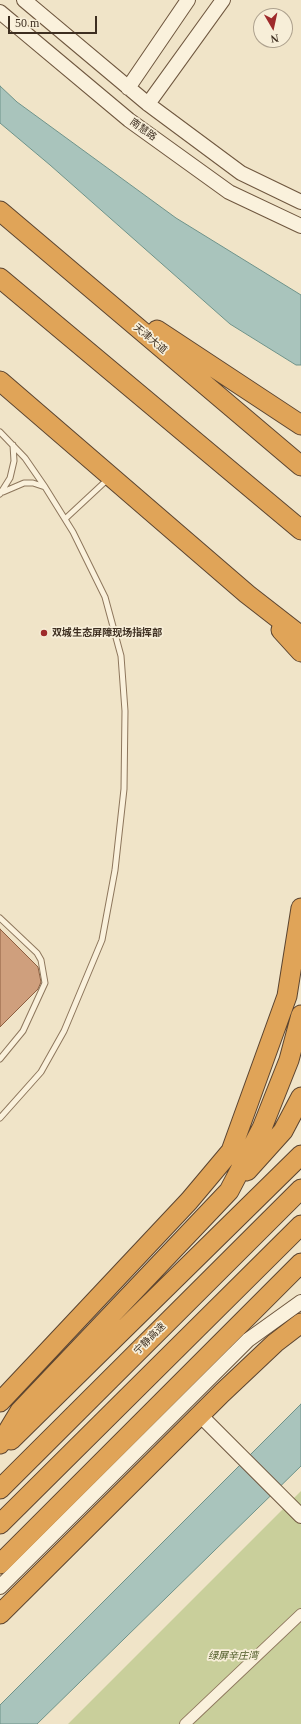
<!DOCTYPE html>
<html>
<head>
<meta charset="utf-8">
<style>
  body { margin:0 }
  #map { position:relative; width:301px; height:1724px; overflow:hidden; background:#f0e4c8; font-family:"Times New Roman",serif }
  canvas { display:block }
  .north { position:absolute; left:253px; top:8px; width:40px; height:40px; box-sizing:border-box; background:#f7eed8; border:1px solid #ada18e; border-radius:50%; rotate:171deg; font-size:11px; font-weight:700; line-height:16px; text-align:center; color:#3d2e20 }
  .north::after { content:''; display:block; margin:auto; width:14px; height:18px; background:#9e2a2b; clip-path:polygon(50% 0,100% 100%,50% 72%,0 100%) }
  .scale { position:absolute; left:8px; top:16px; width:89px; height:18px; box-sizing:border-box; border:2px solid #3d2e20; border-top:0; padding-left:5px; font-size:12px; line-height:14px; white-space:nowrap; color:#3d2e20; -webkit-text-stroke:3px #f7eed8; paint-order:stroke }
</style>
</head>
<body>
<div id="map">
<canvas width="301" height="1724"></canvas>
<div class="north">N</div>
<div class="scale">50 m</div>
</div>
<script>
const ctx = document.querySelector('canvas').getContext('2d');
ctx.lineJoin = 'round';
function fillPath(path, color) {
  ctx.fillStyle = color;
  ctx.fill(path, 'evenodd');
}
function toPath(rows) {
  const path = new Path2D();
  for (const r of rows) {
    path.moveTo(r[0], r[1]);
    for (let i = 2; i < r.length; i += 2) path.lineTo(r[i], r[i + 1]);
  }
  return path;
}
function strokePath(path, color, width, dash) {
  ctx.strokeStyle = color;
  ctx.lineWidth = width;
  ctx.lineCap = dash ? 'butt' : 'round';
  ctx.setLineDash(dash || []);
  ctx.stroke(path);
}
function label(font, color, halo, rows, align = 'center') {
  ctx.font = font + ' "Times New Roman","Noto Sans SC",serif';
  ctx.lineWidth = 3.5;
  ctx.setLineDash([]);
  ctx.textBaseline = 'middle';
  ctx.strokeStyle = halo;
  ctx.fillStyle = color;
  for (const [text, x, y, turn = 0] of rows) {
    ctx.save();
    ctx.translate(x, y);
    ctx.rotate((+turn || 0) * Math.PI / 180);
    ctx.textAlign = isNaN(turn) ? turn : align;
    if (halo) ctx.strokeText(text, 0, 0);
    ctx.fillText(text, 0, 0);
    ctx.restore();
  }
}
fillPath(toPath([
  [301,1491,301,1724,68,1724]
]), '#c9cf9b');
const water = toPath([
  [0,86,17,102,176,218,301,295,301,365,296,365,230,324,50,165,0,123,0,86],
  [301,1404,301,1466,37,1724,0,1724,0,1705,301,1404]
]);
fillPath(water, '#a9c4bc');
strokePath(water, '#6f938a', 1);
const building = toPath([
  [0,929,38,967,41,982,38,989,0,1027,0,929]
]);
fillPath(building, '#cf9f7d');
strokePath(building, '#8d5f41', 1);
const lane = toPath([
  [0,432,25,458,45,487,73,532,105,597,121,656,125,711,124,789,115,870,102,940,64,1031,41,1072,0,1118],
  [3,492,24,483,33,483,45,487],
  [0,494,10,478,14,461,13,445],
  [65,519,108,479],
  [0,918,37,953,41,960,45,983,23,1031,0,1059]
]);
const street = toPath([
  [185,1724,301,1614]
]);
const secondary = toPath([
  [24,0,148,104,241,173,301,202],
  [0,12,129,120,229,192,301,226],
  [128,88,188,0],
  [148,104,223,0],
  [200,1415,301,1516],
  [0,1587,248,1340,301,1302]
]);
const highway = toPath([
  [0,211,301,466],
  [0,278,301,530],
  [157,330,301,425],
  [0,381,247,594,301,636],
  [281,630,301,652],
  [247,1171,283,1131,301,1097],
  [0,1402,189,1201,231,1151,287,996,301,908],
  [11,1440,301,1155],
  [0,1444,20,1411,229,1191,262,1128,289,1060,301,1015],
  [0,1489,301,1189],
  [0,1524,301,1225],
  [0,1564,301,1263],
  [0,1614,222,1393,275,1343,301,1323]
]);
strokePath(lane, '#8d765c', 7);
strokePath(street, '#8d765c', 12);
strokePath(secondary, '#6f573f', 16);
strokePath(highway, '#5b4430', 21);
strokePath(lane, '#faf1dc', 5);
strokePath(street, '#faf1dc', 10);
strokePath(secondary, '#faf1dc', 14);
strokePath(highway, '#e0a458', 19);
for (const [x, y, r, color] of [
  [44,633,4,"#9e2a2b"]
]) {
  const dot = new Path2D();
  dot.arc(x, y, r, 0, 2 * Math.PI);
  ctx.fillStyle = color;
  ctx.fill(dot);
  strokePath(dot, '#f7eed8', 1.5);
}
label('10px', '#3d2e20', '#f7eed8', [
  ["南慧路",143,130,36],
  ["天津大道",150,339,40],
  ["宁静高速",150,1339,-45]
]);
label('bold 10px', '#3d2e20', '#f7eed8', [
  ["双城生态屏障现场指挥部",52,633]
], 'left');
label('italic 10px', '#4d5a26', '#f7eed8', [
  ["绿屏辛庄湾",233,1656]
]);
</script>
</body>
</html>
